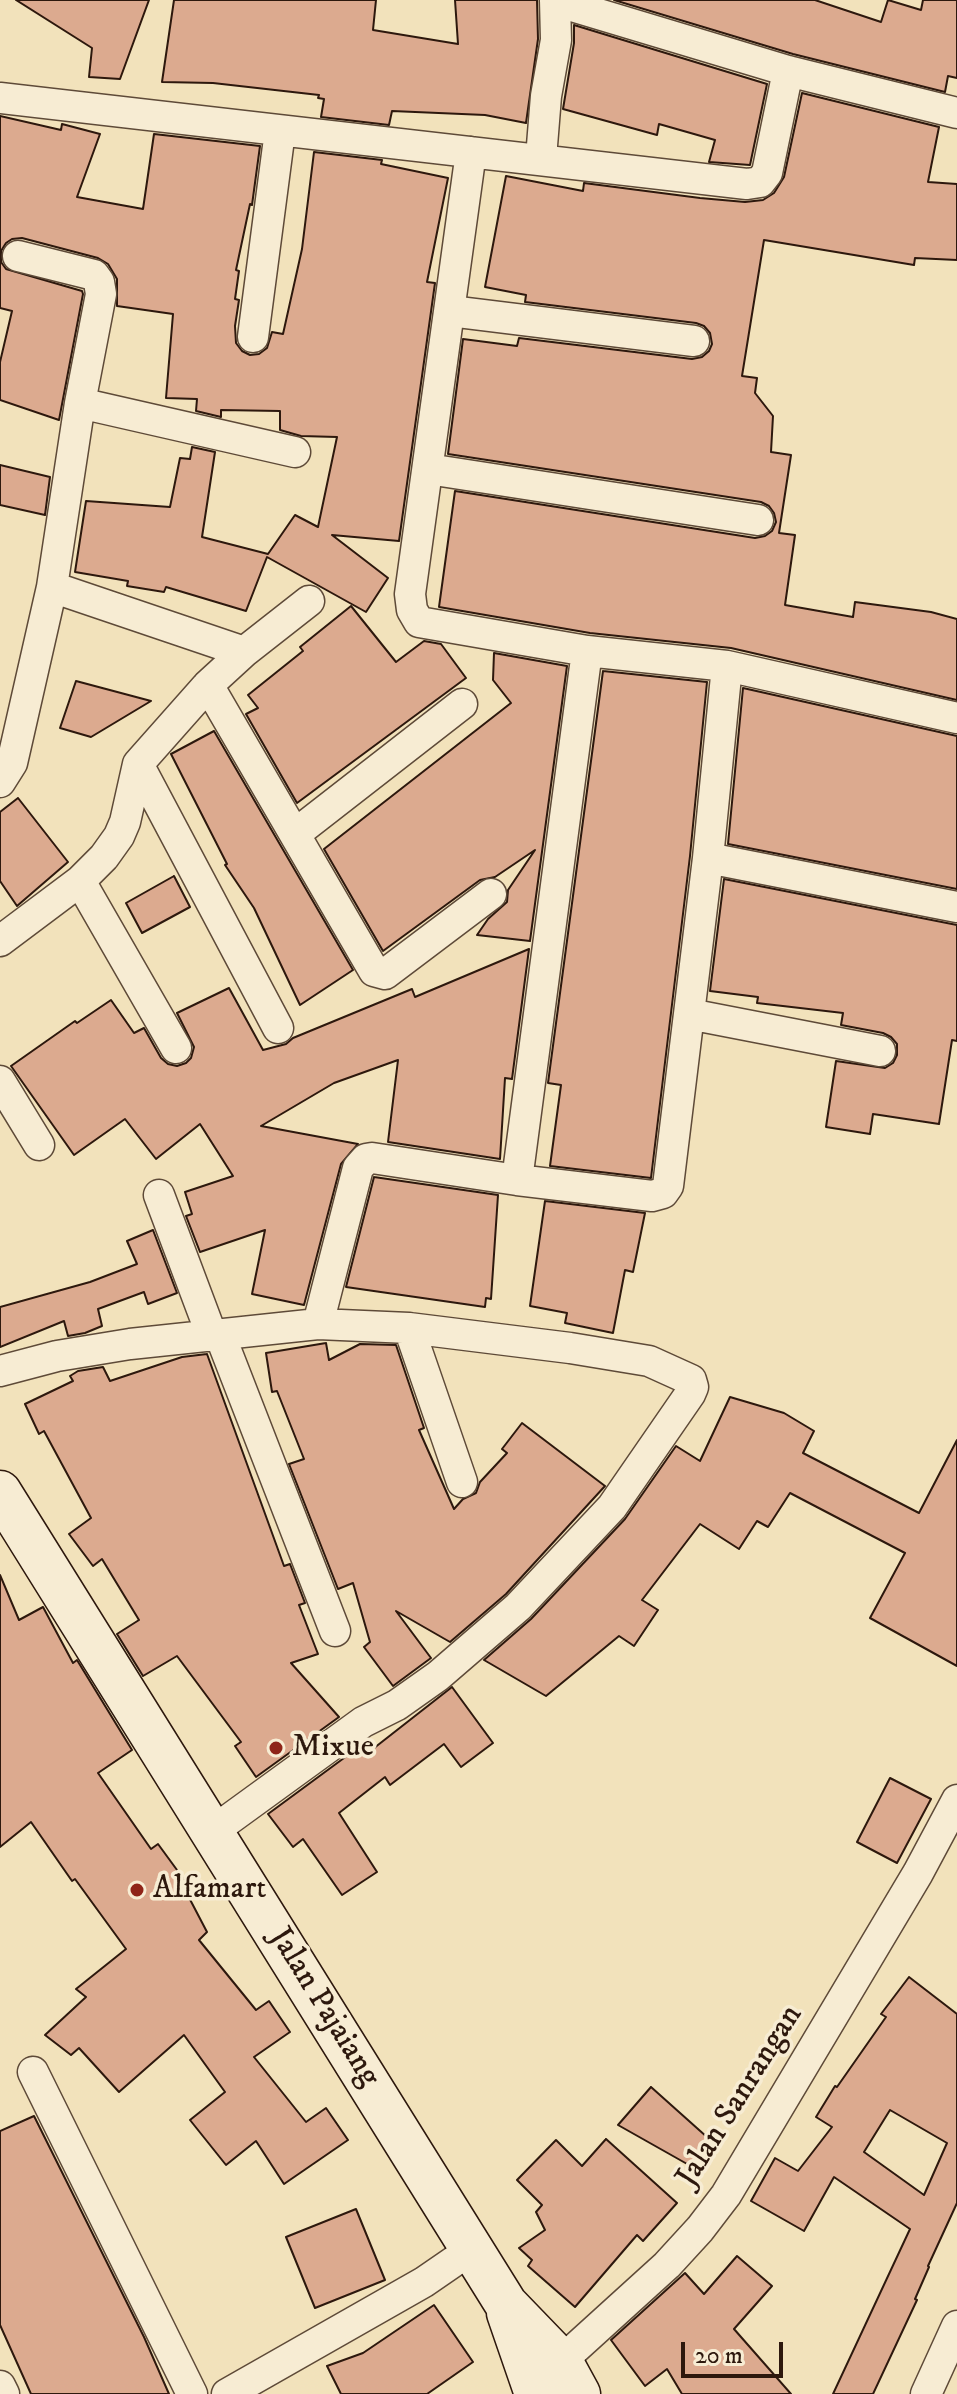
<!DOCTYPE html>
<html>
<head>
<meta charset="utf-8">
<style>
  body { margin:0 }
  #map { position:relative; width:957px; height:2394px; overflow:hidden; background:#f2e2bb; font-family:"IM FELL DW Pica",serif }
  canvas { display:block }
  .scale { position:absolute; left:681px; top:2342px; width:102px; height:36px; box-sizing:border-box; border:4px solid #2d180d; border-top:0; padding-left:10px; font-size:24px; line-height:28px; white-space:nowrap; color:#2d180d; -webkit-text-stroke:6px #f7ecd3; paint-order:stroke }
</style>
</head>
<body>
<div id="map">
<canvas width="957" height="2394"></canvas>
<div class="scale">20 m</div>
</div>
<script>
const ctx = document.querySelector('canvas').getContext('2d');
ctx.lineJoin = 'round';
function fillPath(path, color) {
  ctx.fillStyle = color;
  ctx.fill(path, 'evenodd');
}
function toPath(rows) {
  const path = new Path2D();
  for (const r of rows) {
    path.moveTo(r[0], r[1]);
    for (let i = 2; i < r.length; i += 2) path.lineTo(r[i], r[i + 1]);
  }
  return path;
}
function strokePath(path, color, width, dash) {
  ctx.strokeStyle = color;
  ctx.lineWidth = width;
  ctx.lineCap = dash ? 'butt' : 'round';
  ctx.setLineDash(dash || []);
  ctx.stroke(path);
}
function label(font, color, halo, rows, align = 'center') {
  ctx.font = font + ' "IM FELL DW Pica",serif';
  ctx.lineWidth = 7;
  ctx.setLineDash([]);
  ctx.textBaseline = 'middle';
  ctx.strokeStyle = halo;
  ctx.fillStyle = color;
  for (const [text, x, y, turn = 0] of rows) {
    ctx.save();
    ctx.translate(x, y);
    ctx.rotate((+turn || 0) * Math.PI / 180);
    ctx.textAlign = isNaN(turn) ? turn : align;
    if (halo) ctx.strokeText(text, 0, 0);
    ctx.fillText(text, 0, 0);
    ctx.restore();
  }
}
const building = toPath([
  [16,0,149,0,120,79,89,77,92,48,16,0],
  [174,0,376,0,373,30,458,44,455,0,537,0,538,39,526,123,485,115,392,111,389,125,321,117,324,99,318,98,319,95,213,83,162,82,174,0],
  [614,0,815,0,881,22,888,0,921,10,923,0,957,0,957,78,948,76,945,92,793,54,614,0],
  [574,25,767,84,750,165,709,162,715,140,659,124,657,135,563,109,574,43,574,25],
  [802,93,939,127,928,182,957,184,957,260,915,258,914,265,764,240,742,376,757,378,755,393,773,416,771,452,791,455,779,533,795,535,785,605,853,617,855,602,931,612,957,619,957,700,731,648,590,633,439,607,455,491,755,538,765,536,772,531,776,522,774,513,769,506,761,502,448,454,463,339,517,346,519,338,692,359,702,357,709,351,712,344,710,333,704,326,696,323,525,302,526,295,485,287,506,176,583,191,584,183,700,198,745,202,763,200,774,193,784,177,802,93],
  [0,116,61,130,62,124,100,134,77,197,143,209,154,134,260,146,252,205,250,204,236,270,239,271,235,299,239,300,235,326,236,343,242,351,250,355,259,354,267,348,272,332,283,334,302,249,314,152,382,160,381,164,448,178,427,282,435,283,399,541,332,535,388,578,366,612,267,557,246,611,166,587,164,592,127,586,128,581,75,572,86,501,170,507,180,458,190,459,192,447,215,452,202,537,268,554,295,515,318,527,337,437,301,436,280,430,280,411,221,410,221,417,196,411,197,399,166,398,173,314,117,306,117,279,108,264,98,258,22,238,12,239,6,243,1,251,1,262,6,269,82,291,83,294,59,420,0,400,0,362,12,311,0,308,0,116],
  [0,465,50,477,45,515,0,505,0,465],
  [351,606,396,662,424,641,441,644,466,678,297,803,246,714,258,708,248,695,303,651,300,647,351,606],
  [494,653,567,666,530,941,477,935,488,919,507,902,508,890,535,850,495,877,480,880,383,951,324,849,511,703,493,680,494,653],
  [603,671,707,682,690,856,651,1178,550,1166,561,1085,548,1083,603,671],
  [76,681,151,701,91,737,60,728,76,681],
  [743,688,957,736,957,889,728,844,743,688],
  [214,731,353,970,300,1005,254,908,225,865,227,864,171,754,214,731],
  [18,798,68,862,17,906,0,881,0,812,18,798],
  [174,876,190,907,142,933,126,903,174,876],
  [724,879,957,925,957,1041,952,1040,939,1124,873,1114,870,1134,826,1127,836,1061,885,1068,893,1063,897,1055,897,1044,891,1037,883,1033,841,1025,843,1013,757,1003,758,997,710,991,724,879],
  [529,949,512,1079,505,1078,500,1159,388,1142,398,1060,334,1083,261,1126,358,1144,341,1164,304,1305,252,1294,265,1230,200,1252,186,1216,192,1214,185,1192,233,1176,200,1124,156,1159,125,1119,74,1155,11,1066,75,1021,77,1023,111,1000,134,1033,144,1028,161,1058,168,1064,177,1066,186,1063,191,1058,194,1047,177,1013,229,988,263,1050,286,1044,293,1038,412,989,415,997,529,949],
  [374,1177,498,1195,491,1299,486,1298,485,1307,346,1287,374,1177],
  [545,1201,645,1213,633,1272,625,1270,613,1333,565,1323,567,1313,530,1306,545,1201],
  [153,1230,177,1293,148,1304,144,1292,98,1309,102,1326,85,1333,68,1336,64,1321,0,1347,0,1307,90,1282,137,1264,127,1241,153,1230],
  [326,1343,329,1360,360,1344,396,1345,424,1428,419,1430,454,1509,463,1499,476,1493,480,1482,507,1453,502,1449,522,1423,605,1486,506,1594,450,1642,396,1611,431,1658,393,1686,364,1647,370,1642,353,1583,338,1589,289,1464,304,1459,277,1391,272,1392,266,1353,326,1343],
  [207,1354,284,1566,290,1564,305,1603,299,1605,318,1654,291,1663,339,1717,256,1777,235,1746,241,1742,177,1656,143,1676,117,1634,139,1620,102,1559,93,1566,69,1534,91,1518,44,1431,39,1434,25,1404,73,1381,70,1376,78,1371,103,1367,110,1381,182,1357,207,1354],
  [730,1397,784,1413,814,1431,803,1453,919,1513,957,1440,957,1666,870,1618,905,1553,790,1493,768,1527,757,1521,739,1549,700,1524,642,1600,658,1610,634,1646,619,1636,546,1696,484,1660,531,1619,625,1519,676,1446,700,1461,730,1397],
  [0,1575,19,1620,43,1607,73,1663,77,1660,132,1750,98,1773,151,1849,158,1844,188,1885,184,1888,207,1932,199,1940,256,2010,269,2001,290,2032,254,2057,306,2122,326,2108,348,2140,284,2184,256,2141,226,2165,190,2120,225,2092,184,2035,119,2092,79,2048,71,2055,45,2035,86,1997,76,1989,126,1949,75,1879,72,1881,31,1822,0,1847,0,1575],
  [452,1687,493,1743,461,1767,444,1744,390,1785,385,1777,339,1813,377,1872,342,1895,303,1839,293,1847,268,1814,363,1744,369,1752,452,1687],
  [890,1778,931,1799,897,1863,857,1842,890,1778],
  [909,1977,957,2014,957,2203,928,2266,929,2267,915,2299,917,2300,873,2394,833,2394,910,2229,834,2177,804,2231,751,2201,775,2158,798,2171,832,2127,816,2117,835,2086,837,2087,886,2017,881,2014,909,1977],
  [890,2110,947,2143,924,2195,864,2152,890,2110],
  [651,2087,717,2146,696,2169,618,2125,651,2087],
  [34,2116,144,2337,169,2394,31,2394,0,2325,0,2131,34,2116],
  [606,2139,677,2203,643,2241,637,2235,575,2307,528,2266,532,2260,519,2248,545,2230,536,2212,542,2205,517,2180,556,2140,582,2166,606,2139],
  [356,2209,385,2280,315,2308,286,2237,356,2209],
  [737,2256,772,2286,734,2329,791,2394,682,2394,667,2369,645,2386,611,2340,685,2273,704,2294,737,2256],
  [434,2305,473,2362,427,2394,341,2394,327,2366,363,2353,434,2305]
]);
fillPath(building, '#dcaa8f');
strokePath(building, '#2d180d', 2);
const minor = toPath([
  [555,1,788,71,957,113],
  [0,98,747,184,760,182,767,173,788,71],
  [471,152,410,594,412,610,419,622,587,651,727,666,957,718],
  [541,158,546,96,556,40,555,0],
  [450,311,694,341],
  [253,337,280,131],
  [80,403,295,452],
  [428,469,758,520],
  [52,587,244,652],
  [208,685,374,971,385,974,491,894],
  [138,764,278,1028],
  [0,782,12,763,52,587,80,403,101,294,99,282,94,275,18,256],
  [295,834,462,704],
  [708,858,957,907],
  [80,881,176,1048],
  [0,941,80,881,104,857,119,836,125,822,138,764,208,685,244,652,309,601],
  [689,1014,880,1051],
  [0,1081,39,1145],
  [517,1180,587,651],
  [159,1195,212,1336],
  [318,1324,358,1168,366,1159,372,1158,517,1180,652,1196,663,1193,668,1186,708,858,727,666],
  [409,1328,462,1482],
  [220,1335,335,1631],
  [0,1371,57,1356,130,1344,318,1324,409,1328,570,1348,649,1361,691,1380,693,1387,690,1394,612,1507,518,1607,438,1676,397,1705,363,1722,213,1831],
  [33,2072,192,2394],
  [548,2373,667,2265,700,2229,726,2195,918,1873,957,1800],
  [0,2386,4,2394],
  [227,2394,424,2282,472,2249],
  [926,2394,957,2326]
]);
const secondary = toPath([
  [0,1492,506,2304,561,2361,579,2394],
  [508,2313,536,2394]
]);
strokePath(minor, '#5e4a38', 33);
strokePath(secondary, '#2d180d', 45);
strokePath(minor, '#f7ecd3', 30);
strokePath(secondary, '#f7ecd3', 42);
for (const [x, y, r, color] of [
  [276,1748,8,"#8f2418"],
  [137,1890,8,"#8f2418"]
]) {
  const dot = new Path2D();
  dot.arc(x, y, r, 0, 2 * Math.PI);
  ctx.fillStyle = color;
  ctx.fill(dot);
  strokePath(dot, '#f7ecd3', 3);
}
label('32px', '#2d180d', '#f7ecd3', [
  ["Mixue",292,1748],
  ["Alfamart",153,1890]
], 'left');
label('32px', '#2d180d', '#f7ecd3', [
  ["Jalan Pajaiang",323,2008,58],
  ["Jalan Sanrangan",741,2097,-58]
]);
</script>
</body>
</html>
